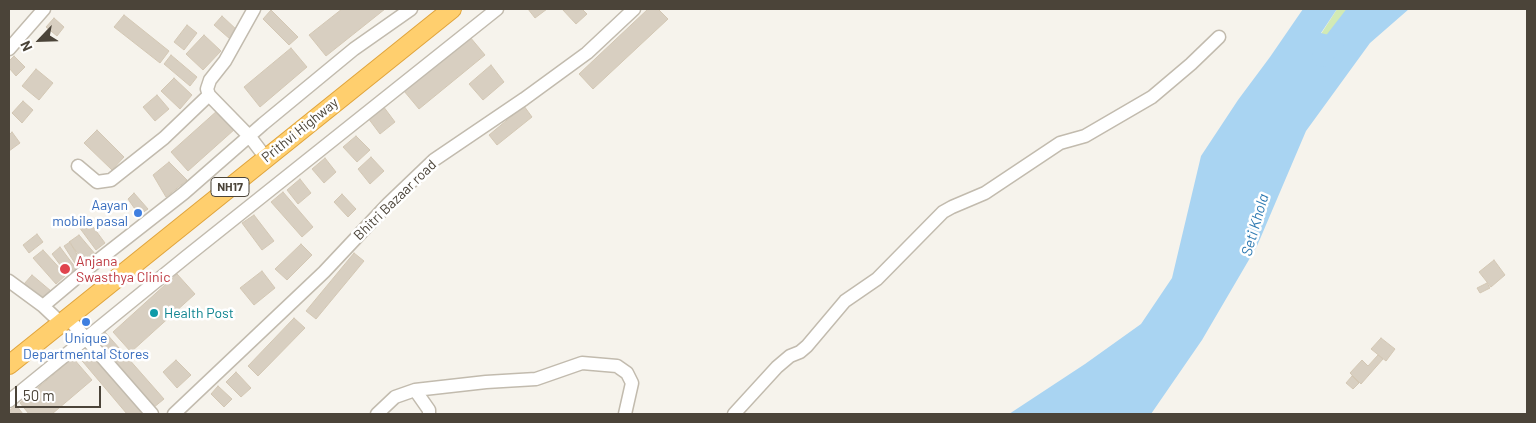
<!DOCTYPE html>
<html>
<head>
<meta charset="utf-8">
<style>
  body { margin:0 }
  #map { position:relative; width:1536px; height:423px; overflow:hidden; background:#f6f3ec; font-family:Barlow,sans-serif }
  canvas { display:block }
  .frame { position:absolute; inset:0; border:10px solid #4b4439; pointer-events:none }
  .north { position:absolute; left:15px; top:15px; width:50px; height:50px; -webkit-text-stroke:4px #fff; paint-order:stroke; rotate:246deg; font-size:14px; font-weight:700; line-height:20px; text-align:center; color:#4b4439 }
  .north::after { content:''; display:block; margin:auto; width:18px; height:22px; background:#4b4439; clip-path:polygon(50% 0,100% 100%,50% 72%,0 100%) }
  .scale { position:absolute; left:15px; top:386px; width:86px; height:22px; box-sizing:border-box; border:2px solid #4b4439; border-top:0; padding-left:6px; font-size:15px; line-height:18px; white-space:nowrap; color:#4b4439; -webkit-text-stroke:4px #fff; paint-order:stroke }
</style>
</head>
<body>
<div id="map">
<canvas width="1536" height="423"></canvas>
<div class="frame"></div>
<div class="north">N</div>
<div class="scale">50 m</div>
</div>
<script>
const ctx = document.querySelector('canvas').getContext('2d');
ctx.lineJoin = 'round';
function fillPath(path, color) {
  ctx.fillStyle = color;
  ctx.fill(path, 'evenodd');
}
function toPath(rows) {
  const path = new Path2D();
  for (const r of rows) {
    path.moveTo(r[0], r[1]);
    for (let i = 2; i < r.length; i += 2) path.lineTo(r[i], r[i + 1]);
  }
  return path;
}
function strokePath(path, color, width, dash) {
  ctx.strokeStyle = color;
  ctx.lineWidth = width;
  ctx.lineCap = dash ? 'butt' : 'round';
  ctx.setLineDash(dash || []);
  ctx.stroke(path);
}
function label(font, color, halo, rows, align = 'center') {
  ctx.font = font + ' Barlow,sans-serif';
  ctx.lineWidth = 5;
  ctx.setLineDash([]);
  ctx.textBaseline = 'middle';
  ctx.strokeStyle = halo;
  ctx.fillStyle = color;
  for (const [text, x, y, turn = 0] of rows) {
    ctx.save();
    ctx.translate(x, y);
    ctx.rotate((+turn || 0) * Math.PI / 180);
    ctx.textAlign = isNaN(turn) ? turn : align;
    if (halo) ctx.strokeText(text, 0, 0);
    ctx.fillText(text, 0, 0);
    ctx.restore();
  }
}
fillPath(toPath([
  [1337,9,1368,9,1366,13,1337,37,1321,34]
]), '#d2eab5');
fillPath(toPath([
  [1303,9,1337,9,1321,33,1337,37,1366,13,1368,9,1409,9,1370,43,1306,131,1257,246,1202,340,1151,414,1009,414,1085,364,1141,324,1172,278,1201,156,1238,100,1270,57]
]), '#a9d4f2');
strokePath(toPath([
  [1322,57,1359,9]
]), '#a9d4f2', 20);
const building = toPath([
  [342,9,385,9,326,56,309,35,342,9],
  [528,9,547,9,535,18,528,9],
  [562,9,582,9,587,14,576,24,562,9],
  [648,9,658,9,668,19,593,89,579,74,648,9],
  [271,10,298,37,289,45,263,19,271,10],
  [124,15,169,51,160,63,114,27,124,15],
  [222,16,238,31,230,39,214,25,222,16],
  [54,18,64,27,57,36,46,27,54,18],
  [187,25,197,33,184,50,174,42,187,25],
  [204,35,221,51,203,70,186,54,204,35],
  [470,37,485,55,419,109,404,91,470,37],
  [291,48,307,67,260,107,244,87,291,48],
  [171,55,197,77,190,86,164,64,171,55],
  [14,56,25,67,16,76,9,68,9,61,14,56],
  [491,65,504,82,483,100,469,84,491,65],
  [36,69,53,83,39,100,22,86,36,69],
  [174,78,192,95,180,109,161,91,174,78],
  [157,95,169,109,155,121,143,107,157,95],
  [23,101,33,110,22,123,12,113,23,101],
  [383,106,395,122,380,134,368,118,383,106],
  [524,106,532,117,497,145,489,135,524,106],
  [218,110,235,129,188,171,171,152,218,110],
  [97,130,124,157,112,170,84,143,97,130],
  [12,132,20,143,9,151,9,135,12,132],
  [356,136,370,150,357,162,343,147,356,136],
  [371,157,384,171,370,184,358,169,371,157],
  [325,158,336,172,324,183,312,169,325,158],
  [169,162,187,180,166,197,153,175,169,162],
  [300,179,311,193,298,204,287,190,300,179],
  [283,192,313,227,302,237,271,202,283,192],
  [134,193,148,209,139,215,128,199,134,193],
  [342,194,356,209,348,217,334,202,342,194],
  [254,215,274,241,262,250,242,223,254,215],
  [88,220,105,243,96,250,79,227,88,220],
  [37,234,43,242,29,253,23,245,37,234],
  [79,235,96,255,86,264,69,242,79,235],
  [70,242,83,265,78,268,64,246,70,242],
  [301,244,312,255,287,280,275,269,301,244],
  [60,247,78,271,70,278,52,254,60,247],
  [43,250,66,275,56,284,33,258,43,250],
  [354,253,364,261,316,319,306,311,354,253],
  [1494,260,1505,275,1491,287,1479,272,1494,260],
  [262,271,275,288,254,305,240,288,262,271],
  [177,274,195,294,131,352,113,332,177,274],
  [32,275,51,291,43,300,24,284,32,275],
  [1487,283,1490,288,1480,293,1477,288,1487,283],
  [294,318,305,328,258,376,248,366,294,318],
  [105,332,164,399,153,408,94,341,105,332],
  [1381,338,1395,349,1386,361,1371,349,1381,338],
  [90,346,146,414,127,414,78,356,90,346],
  [1378,355,1383,359,1361,384,1350,373,1362,360,1368,366,1378,355],
  [73,358,92,380,52,414,29,414,20,403,73,358],
  [176,360,191,375,177,388,163,372,176,360],
  [236,372,251,388,241,397,226,382,236,372],
  [1352,376,1359,383,1353,389,1346,383,1352,376],
  [218,386,232,399,224,407,211,394,218,386],
  [16,405,23,414,9,414,9,411,16,405]
]);
fillPath(building, '#d8cfc1');
strokePath(building, '#d3c7b4', 1);
const minor = toPath([
  [254,9,225,61,210,80,207,89,209,95,250,137,266,158],
  [9,49,44,9],
  [78,166,97,182,111,180,164,138,209,95],
  [9,281,43,306,61,323],
  [43,306,87,269,184,193,263,124,354,49,411,9],
  [68,318,152,414],
  [9,401,186,257,497,9],
  [174,414,324,272,388,204,434,160,524,99,587,53,634,9],
  [377,414,395,397,415,390],
  [429,414,429,410,415,390,486,382,536,379,582,363,617,366,627,373,632,383,625,414],
  [734,414,777,367,790,356,800,352,807,346,845,301,877,279,943,212,952,207,985,193,1060,143,1085,136,1152,97,1191,64,1219,37]
]);
const highway = toPath([
  [9,365,452,9]
]);
strokePath(minor, '#c2bbae', 15);
strokePath(highway, '#e0a43c', 20);
strokePath(minor, '#fff', 12);
strokePath(highway, '#ffcf6e', 18);
for (const [x, y, r, color] of [
  [138,213,5,"#3f7fe0"],
  [65,269,6,"#e0444e"],
  [154,313,5,"#0f9aa8"],
  [86,322,5,"#3f7fe0"]
]) {
  const dot = new Path2D();
  dot.arc(x, y, r, 0, 2 * Math.PI);
  ctx.fillStyle = color;
  ctx.fill(dot);
  strokePath(dot, '#fff', 2);
}
for (const [x, y, w] of [
  [230,187,38]
]) {
  const box = new Path2D();
  box.roundRect(x - w / 2, y - 9.5, w, 19, 4);
  ctx.fillStyle = '#fff';
  ctx.fill(box);
  strokePath(box, '#4b4439', 1);
}
label('bold 12px', '#4b4439', null, [
  ["NH17",230,187]
]);
label('14px', '#4b4439', '#fff', [
  ["Prithvi Highway",300,130,-39],
  ["Bhitri Bazaar road",395,200,-44]
]);
label('14px', '#366cbe', '#fff', [
  ["Aayan",128,205],
  ["mobile pasal",128,221],
  ["Unique",86,338,"center"],
  ["Departmental Stores",86,354,"center"]
], 'right');
label('14px', '#be3a42', '#fff', [
  ["Anjana",76,261],
  ["Swasthya Clinic",76,277]
], 'left');
label('14px', '#0d838f', '#fff', [
  ["Health Post",164,313]
], 'left');
label('italic 15px', '#2e7ab2', '#fff', [
  ["Seti Khola",1255,225,-74]
]);
</script>
</body>
</html>
